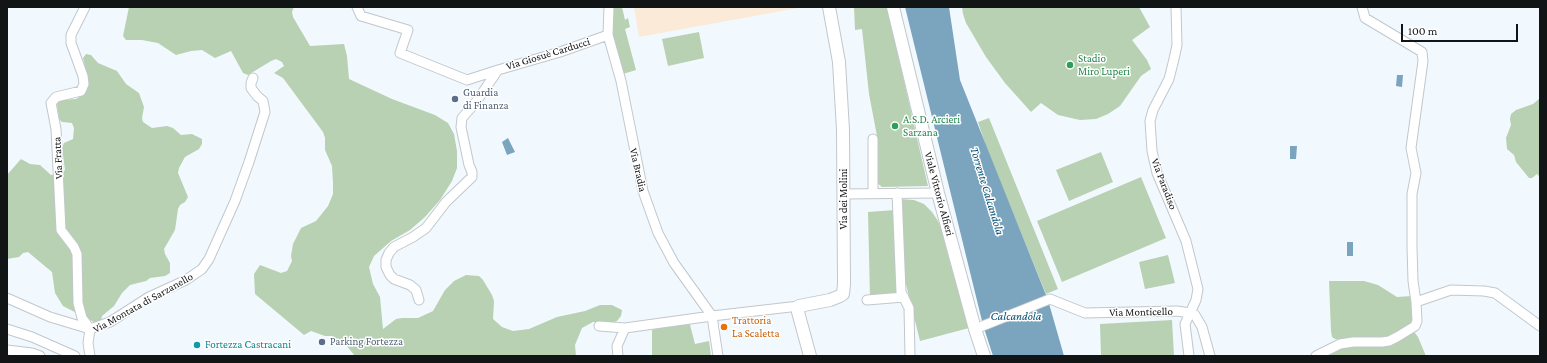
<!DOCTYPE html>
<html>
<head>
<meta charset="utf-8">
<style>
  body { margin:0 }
  #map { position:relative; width:1547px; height:363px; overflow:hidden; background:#f2f9fe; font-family:"Crimson Pro",serif }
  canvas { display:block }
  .frame { position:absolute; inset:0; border:8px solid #121516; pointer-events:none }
  .scale { position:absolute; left:1401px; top:24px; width:117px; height:18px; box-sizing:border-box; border:2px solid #121516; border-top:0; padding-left:5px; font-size:12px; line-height:14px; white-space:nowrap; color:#121516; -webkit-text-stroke:3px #fff; paint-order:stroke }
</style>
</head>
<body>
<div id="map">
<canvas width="1547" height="363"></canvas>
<div class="frame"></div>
<div class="scale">100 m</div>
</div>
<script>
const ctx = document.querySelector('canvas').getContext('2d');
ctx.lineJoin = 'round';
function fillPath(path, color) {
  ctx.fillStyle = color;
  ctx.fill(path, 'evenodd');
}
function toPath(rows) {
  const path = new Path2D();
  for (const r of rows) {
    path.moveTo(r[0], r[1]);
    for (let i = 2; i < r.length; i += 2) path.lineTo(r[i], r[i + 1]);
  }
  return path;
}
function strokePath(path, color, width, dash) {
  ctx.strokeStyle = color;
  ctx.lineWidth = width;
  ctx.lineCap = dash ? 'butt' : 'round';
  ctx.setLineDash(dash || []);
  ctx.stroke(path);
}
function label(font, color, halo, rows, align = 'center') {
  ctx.font = font + ' "Crimson Pro",serif';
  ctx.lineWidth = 3;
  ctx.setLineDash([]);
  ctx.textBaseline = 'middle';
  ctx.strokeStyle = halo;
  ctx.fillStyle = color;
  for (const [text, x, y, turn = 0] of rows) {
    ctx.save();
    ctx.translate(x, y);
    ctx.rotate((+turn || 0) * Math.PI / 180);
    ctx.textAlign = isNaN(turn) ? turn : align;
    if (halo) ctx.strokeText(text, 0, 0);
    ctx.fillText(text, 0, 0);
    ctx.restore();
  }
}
fillPath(toPath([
  [634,7,804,7,639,37]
]), '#fcead9');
fillPath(toPath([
  [129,7,294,7,292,12,293,17,310,46,344,44,347,56,349,79,392,99,435,115,448,123,454,134,457,151,457,168,452,181,440,200,425,217,410,230,391,241,374,256,369,267,373,284,380,297,383,329,396,319,402,318,418,318,433,311,445,290,454,281,466,275,479,276,483,280,492,295,494,301,493,319,502,327,513,331,529,329,557,317,585,311,600,305,612,305,622,310,621,316,617,321,611,323,593,322,582,328,575,345,576,356,355,356,345,344,332,336,325,336,311,331,304,335,255,294,254,274,260,265,281,273,287,271,292,261,291,256,293,244,301,228,316,221,328,206,333,194,333,183,332,166,325,150,325,138,323,132,283,78,274,73,284,66,282,62,276,59,271,61,248,75,243,73,231,51,215,58,202,50,191,51,176,55,158,43,142,40,126,40,123,36],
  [612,7,622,7,625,20,628,18,630,27,625,29,636,70,623,74,612,37],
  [854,7,887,7,928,186,882,187,876,182,877,136,869,94,862,29,855,30],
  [962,7,1139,7,1150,27,1132,40,1147,60,1151,69,1141,76,1120,106,1108,114,1096,119,1080,120,1058,115,1041,103,1031,112,1005,83,986,57,966,23,963,14],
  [699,32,704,58,668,66,662,39],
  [86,54,91,55,98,63,117,71,126,84,139,93,144,107,142,118,143,122,152,128,167,126,173,128,181,135,192,134,202,139,202,144,199,149,185,157,179,168,178,173,188,197,185,202,180,205,178,209,175,230,164,249,165,254,170,263,170,273,165,276,150,278,146,281,130,285,122,293,114,306,102,316,101,321,96,323,63,306,55,293,52,272,28,252,23,253,19,257,7,259,7,175,21,159,30,164,40,165,51,175,61,173,65,170,62,148,64,143,73,139,74,128,72,123,62,122,59,119,57,104,61,100,76,99,84,94,88,79,83,58],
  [1540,98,1540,177,1537,174,1532,178,1529,178,1516,162,1514,155,1507,149,1506,138,1511,125,1510,119,1511,114,1516,110,1533,104],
  [989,118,1058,289,1046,294,988,152,978,122],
  [1101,152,1113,182,1069,201,1056,170],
  [1141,177,1166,238,1062,282,1037,221],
  [900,199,914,200,924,204,932,212,938,221,943,234,948,255,969,328,920,341,902,268],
  [895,210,898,293,870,299,868,212],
  [1168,255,1175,283,1145,289,1139,262],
  [1329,281,1364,281,1378,285,1397,297,1412,296,1414,322,1386,338,1335,339,1332,337,1331,331],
  [1172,320,1174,356,1101,356,1100,324],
  [689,321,695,344,709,341,711,356,652,356,652,330],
  [1412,332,1415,333,1418,337,1426,356,1321,356,1335,349]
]), '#b7d1b2');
fillPath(toPath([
  [905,7,949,7,960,80,1048,300,1064,356,993,356,983,325],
  [1397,75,1403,75,1402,87,1396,86],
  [508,138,515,152,507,155,502,142],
  [1290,146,1297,146,1296,159,1290,159],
  [1347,242,1353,242,1353,256,1347,256]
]), '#7ba4bf');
const street = toPath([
  [85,7,71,35,71,43,83,76,84,84,81,91,56,97,51,103,56,129,61,230,74,247,77,254,78,303,82,318,90,329],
  [357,7,361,16,408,30,400,53,467,80,498,70],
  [609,7,608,35,621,81,643,191,658,233,674,263,712,316,799,306],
  [1176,7,1177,45,1174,59,1169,79,1153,110,1150,121,1152,151,1157,173,1186,241,1198,289,1196,300,1185,324,1189,356],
  [1362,7,1365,18,1422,52,1423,61,1411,148,1416,173,1412,194,1412,247,1413,281,1416,302],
  [873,139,873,193],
  [897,193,901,292,909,308,910,356],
  [843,194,938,193],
  [7,298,50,317,90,329,110,322,149,297,186,280,202,269,209,259,235,201,249,162,265,112,263,101,257,96,251,88,251,83,253,78],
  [419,300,416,290,410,285,394,279,390,275,386,267,386,260,389,253,394,247,413,237,426,228,446,202,472,177,472,172,469,165,461,127,462,118,476,102,498,70,560,52,608,35],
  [867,300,904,297],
  [599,326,625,328,712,316,718,356],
  [7,329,32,337,75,356],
  [975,329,1050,299,1085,313,1177,311,1190,313,1195,315,1202,327,1210,356],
  [7,350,32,353,40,356],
  [90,356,88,343,90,329],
  [618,356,617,346,625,328],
  [1316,356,1340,344,1353,342,1382,342,1389,341,1397,337,1415,326,1417,321,1416,302,1451,290,1484,291,1495,293,1540,326]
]);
const secondary = toPath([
  [893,7,938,193,975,329,984,356],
  [810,356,798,312,799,306,830,300,840,296,843,294,844,284,843,130,839,62,829,7]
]);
strokePath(street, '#c1c7cc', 11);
strokePath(secondary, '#c1c7cc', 14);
strokePath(street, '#fff', 9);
strokePath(secondary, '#fff', 12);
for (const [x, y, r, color] of [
  [1070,65,4,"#2e9e5b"],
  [455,99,4,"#5c6f8a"],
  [895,126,4,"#2e9e5b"],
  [724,327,4,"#e8710a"],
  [322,342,4,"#5c6f8a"],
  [197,345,4,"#0f9aa8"]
]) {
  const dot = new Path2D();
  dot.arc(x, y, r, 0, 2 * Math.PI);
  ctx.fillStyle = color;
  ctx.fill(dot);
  strokePath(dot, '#fff', 1.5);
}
label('11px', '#121516', '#fff', [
  ["Via Giosuè Carducci",548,54,-17],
  ["Via Fratta",58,158,-93],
  ["Via Bradia",638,170,77],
  ["Via Paradiso",1164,184,69],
  ["Viale Vittorio Alfieri",939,194,75],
  ["Via dei Molini",844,199,-90],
  ["Via Montata di Sarzanello",143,303,-29],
  ["Via Monticello",1141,312,-1]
]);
label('11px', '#27864d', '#fff', [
  ["Stadio",1078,59],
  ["Miro Luperi",1078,72],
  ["A.S.D. Arcieri",903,120],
  ["Sarzana",903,133]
], 'left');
label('11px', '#4e5e75', '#fff', [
  ["Guardia",463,93],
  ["di Finanza",463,106],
  ["Parking Fortezza",330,342]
], 'left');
label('11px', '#c56008', '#fff', [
  ["Trattoria",732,321],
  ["La Scaletta",732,334]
], 'left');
label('11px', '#0d838f', '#fff', [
  ["Fortezza Castracani",205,345]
], 'left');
label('italic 12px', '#004c71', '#fff', [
  ["Torrente Calcandola",987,191,73],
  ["Calcandola",1016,316]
]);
</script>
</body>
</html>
